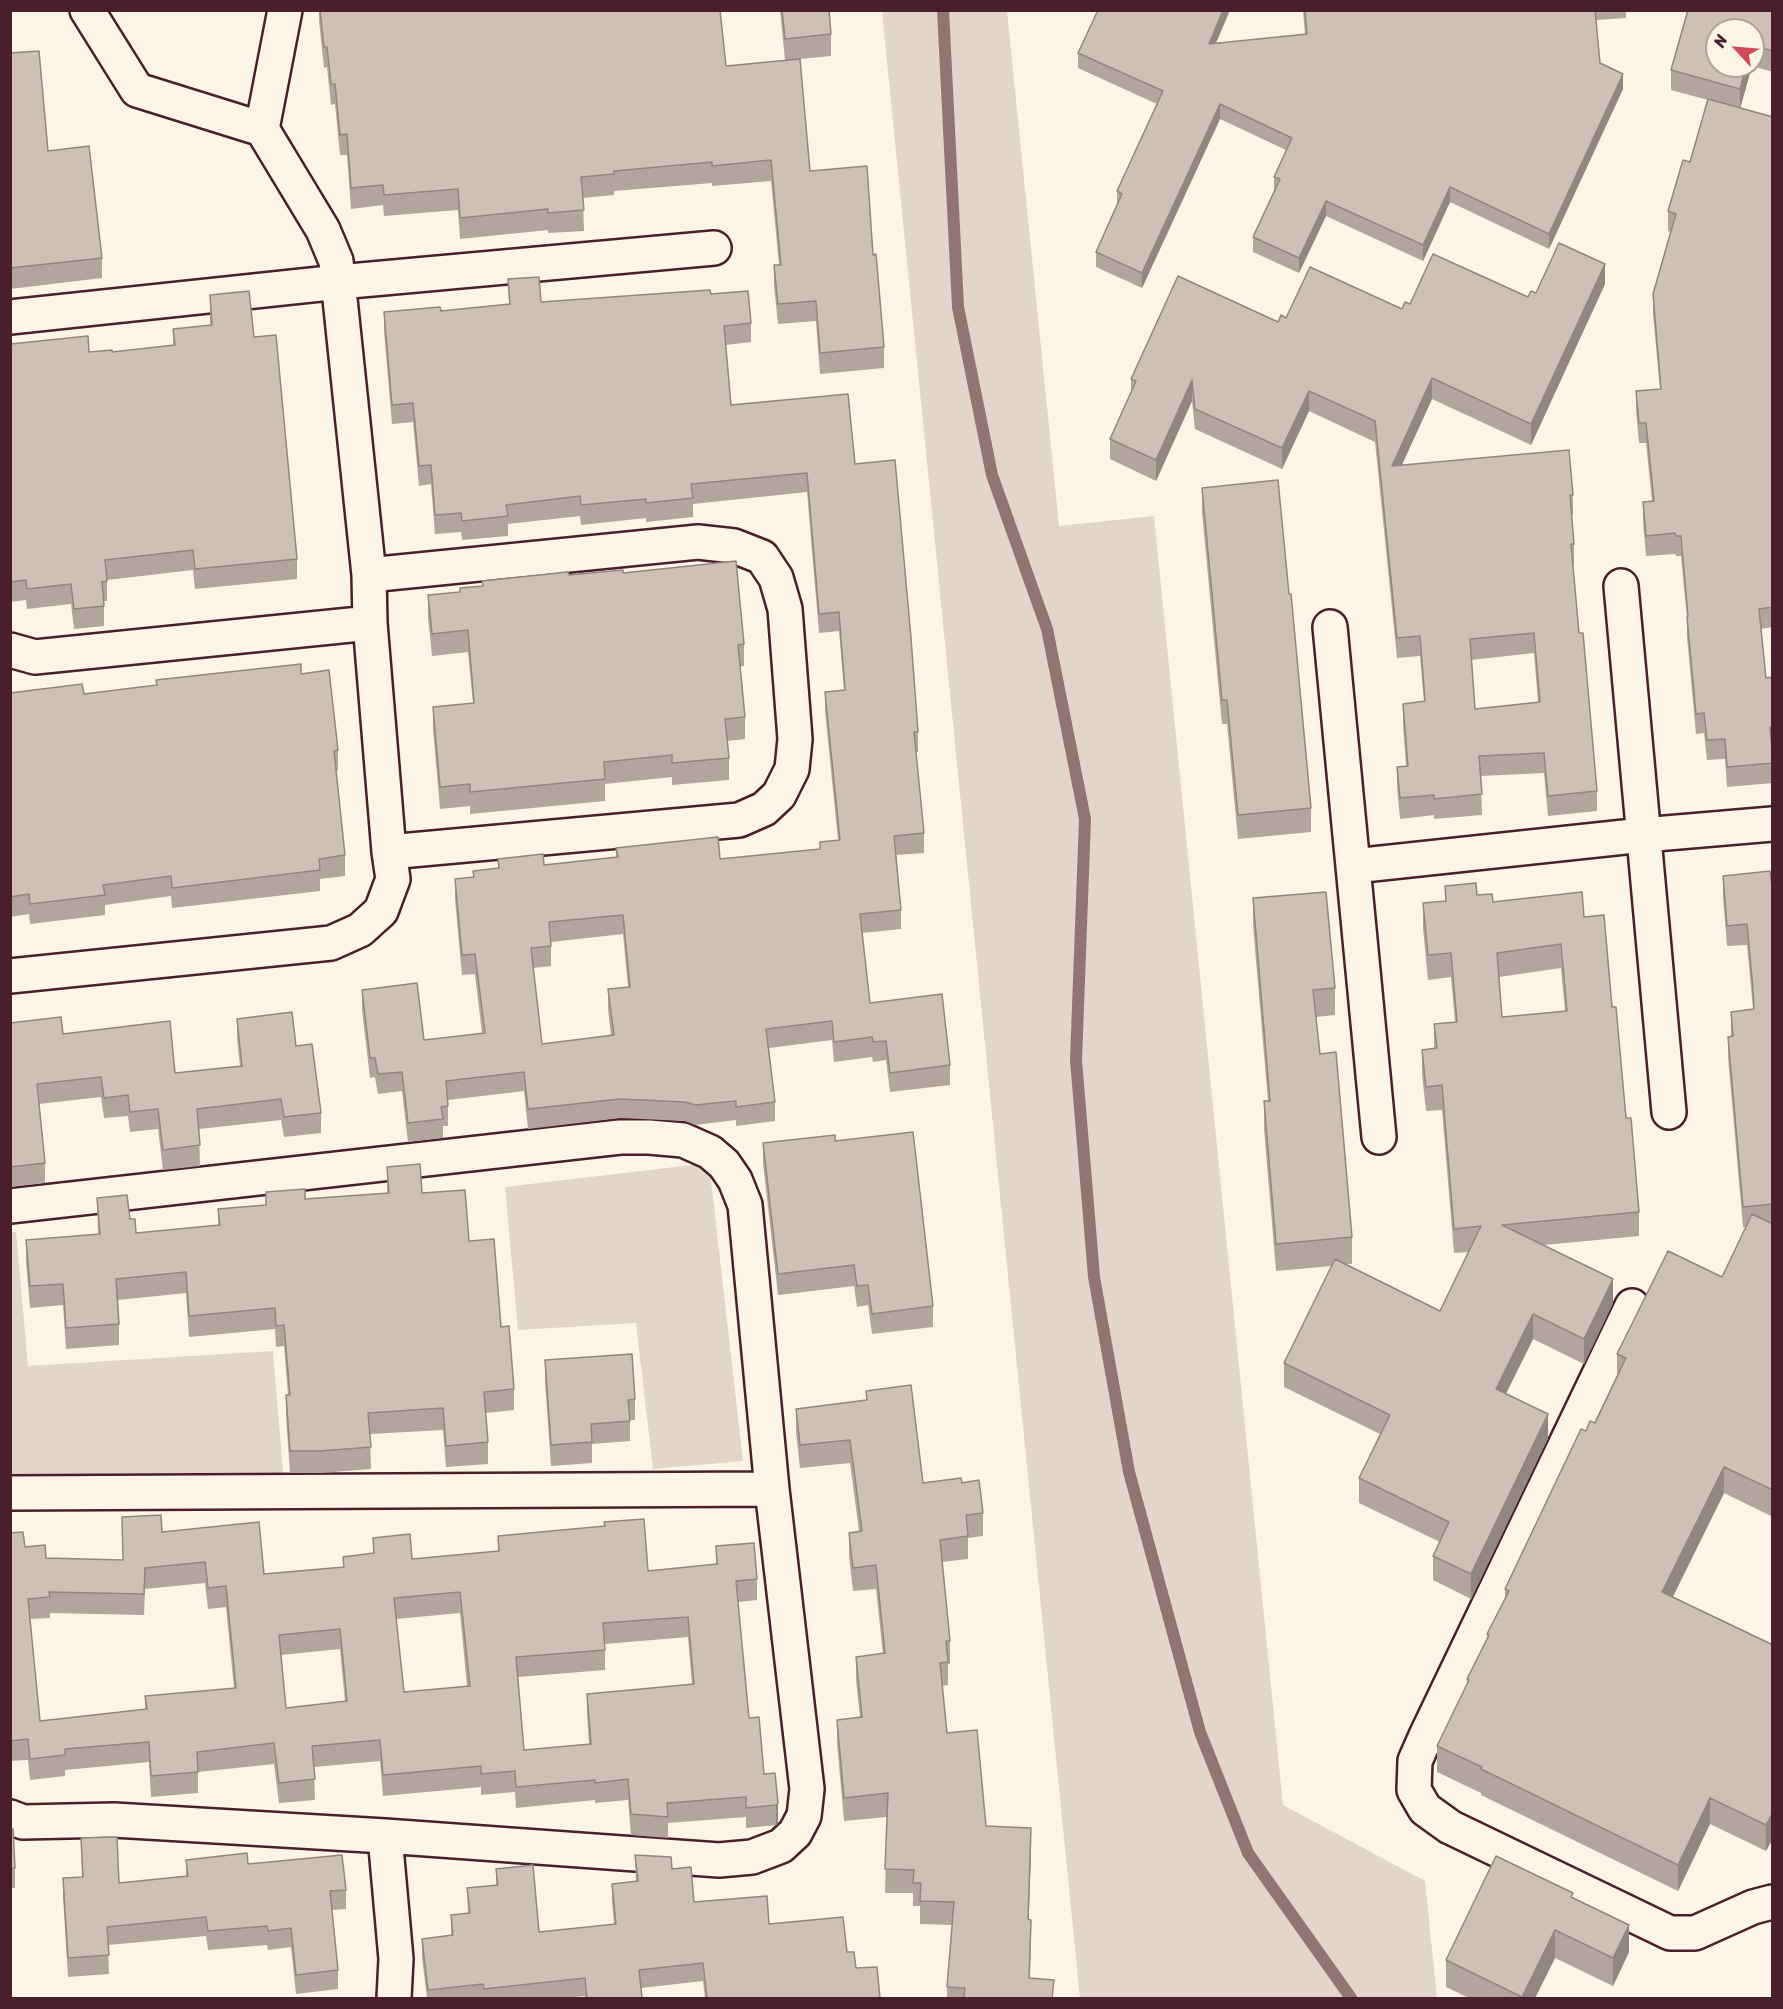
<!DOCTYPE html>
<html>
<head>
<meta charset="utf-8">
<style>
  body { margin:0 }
  #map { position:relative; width:1783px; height:2009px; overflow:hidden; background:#fcf5e5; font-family:Sriracha,sans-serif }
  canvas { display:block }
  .frame { position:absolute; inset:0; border:12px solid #4a1f2b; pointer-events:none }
  .north { position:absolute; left:1705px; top:18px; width:60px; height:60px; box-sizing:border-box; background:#fcf5e5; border:2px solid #b59f9b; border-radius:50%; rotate:296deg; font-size:16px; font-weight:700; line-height:24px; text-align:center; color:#4a1f2b }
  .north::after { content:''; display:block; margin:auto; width:21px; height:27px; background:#d1495b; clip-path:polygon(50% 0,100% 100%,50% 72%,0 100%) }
</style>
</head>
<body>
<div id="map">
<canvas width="1783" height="2009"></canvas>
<div class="frame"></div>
<div class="north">N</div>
</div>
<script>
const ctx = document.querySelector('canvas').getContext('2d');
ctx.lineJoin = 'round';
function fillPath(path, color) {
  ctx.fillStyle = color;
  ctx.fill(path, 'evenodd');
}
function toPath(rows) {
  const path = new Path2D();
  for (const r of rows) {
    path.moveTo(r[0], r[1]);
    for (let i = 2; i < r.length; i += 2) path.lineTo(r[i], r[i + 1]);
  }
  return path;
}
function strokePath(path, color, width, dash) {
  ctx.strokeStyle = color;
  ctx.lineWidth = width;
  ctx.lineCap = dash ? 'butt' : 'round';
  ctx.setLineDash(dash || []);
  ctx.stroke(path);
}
fillPath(toPath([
  [882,11,1007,11,1059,526,1154,516,1283,1805,1425,1881,1437,1998,1080,1998],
  [709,1163,743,1461,653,1469,636,1323,518,1330,505,1187],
  [11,1232,16,1232,28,1366,273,1351,284,1483,11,1485]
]), '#e2d5ca');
strokePath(toPath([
  [943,10,958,307,992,475,1047,629,1085,819,1076,1060,1094,1277,1129,1472,1200,1732,1248,1853,1351,1998]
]), '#917474', 12);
const street = toPath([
  [262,129,285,10],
  [10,317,339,282,714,248],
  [369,575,698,542,734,546,762,557,776,578,785,609,795,739,792,769,779,795,764,809,739,820,389,852],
  [1621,586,1669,1112],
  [1330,627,1379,1137],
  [10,650,35,657,370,623],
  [1354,866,1643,835,1772,824],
  [10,976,331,943,360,930,381,911,393,879,389,852,370,623,369,575,336,261,323,230,262,129,137,90,87,10],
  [10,1206,620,1137,649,1137,683,1140,710,1152,724,1164,735,1180,745,1205,772,1489,807,1789,804,1816,795,1833,781,1846,752,1857,719,1860,385,1836,114,1820,23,1822,10,1817],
  [1632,1306,1426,1736,1415,1761,1414,1790,1425,1809,1450,1827,1670,1933,1695,1933,1753,1907,1772,1902],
  [10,1493,772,1489],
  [385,1836,396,1959,394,1998]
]);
strokePath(street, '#4a1f2b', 38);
strokePath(street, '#fcf5e5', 33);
fillPath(toPath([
  [319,10,720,10,726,66,785,60,780,10,829,10,831,34,831,56,800,59,810,171,873,255,884,347,884,368,820,374,816,321,778,324,774,286,774,265,779,265,771,181,712,186,712,183,614,191,614,195,583,198,584,231,548,233,548,230,460,239,458,210,384,216,383,205,351,209,347,155,340,155,335,104,331,105,327,67,324,68,319,21],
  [1098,10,1230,10,1216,43,1305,35,1303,10,1626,10,1626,18,1596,20,1600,63,1623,89,1549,249,1450,202,1423,261,1326,216,1299,273,1253,252,1253,237,1274,191,1274,177,1286,150,1220,119,1142,288,1096,267,1096,252,1117,204,1117,191,1157,104,1078,68,1078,53],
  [1685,10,1773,10,1773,72,1752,66,1740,108,1773,117,1773,627,1761,629,1766,678,1773,677,1773,747,1771,747,1773,760,1773,783,1727,787,1725,759,1707,760,1704,733,1696,734,1687,637,1687,619,1681,556,1676,556,1675,554,1646,556,1643,522,1643,502,1652,501,1646,443,1639,443,1636,411,1636,391,1660,389,1653,314,1653,294,1670,232,1668,231,1668,211,1690,162,1708,100,1671,90,1671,70,1687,12,1685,12],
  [1753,30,1753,66,1717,66],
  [10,53,48,151,102,258,102,278,10,289],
  [508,279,541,302,711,294,751,323,751,342,726,345,731,405,855,464,918,732,918,752,916,752,924,833,924,853,896,855,901,910,901,929,862,933,870,1003,950,1065,950,1085,890,1092,886,1060,873,1062,872,1057,834,1062,832,1040,769,1048,775,1102,775,1121,736,1126,736,1120,695,1125,685,1121,620,1118,528,1129,524,1091,448,1100,448,1126,443,1126,443,1138,408,1142,402,1091,378,1094,375,1077,370,1078,362,1010,362,990,424,1040,482,1033,475,974,462,975,455,899,455,879,473,877,473,871,498,868,498,859,544,865,616,857,616,848,720,859,820,849,838,840,825,711,825,692,844,690,839,631,819,633,807,492,693,504,693,517,646,522,646,518,581,525,580,516,508,524,508,536,462,540,461,532,435,534,431,484,419,486,413,422,392,424,384,331,384,312,441,311,509,304],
  [623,934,628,987,608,989,608,1009,611,1035,542,1044,533,968,551,966,551,942],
  [1605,284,1531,445,1432,399,1402,465,1573,495,1573,515,1572,515,1574,544,1574,564,1573,564,1579,633,1597,791,1597,811,1548,816,1544,773,1481,776,1482,815,1434,819,1434,815,1400,819,1397,787,1397,767,1406,766,1403,724,1403,704,1424,702,1420,656,1397,658,1375,442,1309,411,1282,469,1195,429,1192,401,1156,481,1110,459,1110,439,1131,392,1131,379,1278,322,1286,318,1402,309,1410,304,1528,297,1536,293],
  [1534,653,1538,702,1475,709,1471,660],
  [210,295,254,337,297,559,297,579,195,589,193,570,107,580,107,601,104,601,104,626,74,629,71,604,27,609,26,600,10,602,10,344,89,352,112,352,173,345,173,329,210,325],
  [1202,488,1289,594,1311,808,1311,832,1238,839,1227,724,1222,724,1202,512],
  [623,573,744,644,744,666,740,667,745,717,745,739,727,741,729,758,729,780,672,785,672,777,605,784,605,801,470,814,470,806,440,809,433,729,433,707,473,703,468,652,432,656,428,617,428,595,460,592,482,586,482,581],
  [301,674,338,750,338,770,336,771,345,855,345,876,320,879,320,891,172,908,171,896,105,905,105,915,30,924,29,914,10,917,10,693,84,694,156,685,156,680],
  [1723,876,1773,886,1773,1517,1724,1493,1673,1597,1773,1645,1773,1838,1766,1851,1710,1824,1678,1891,1481,1795,1481,1793,1437,1772,1437,1746,1467,1684,1467,1679,1487,1639,1487,1634,1505,1598,1505,1589,1586,1431,1595,1423,1617,1377,1617,1354,1722,1277,1746,1227,1743,1227,1728,1057,1728,1037,1731,1036,1731,1012,1753,1009,1747,945,1727,946,1723,897],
  [1445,886,1477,895,1493,902,1584,917,1612,1007,1639,1212,1639,1236,1544,1245,1613,1303,1584,1364,1533,1339,1506,1394,1548,1438,1471,1599,1433,1580,1433,1556,1440,1542,1359,1503,1359,1478,1380,1434,1284,1387,1284,1363,1332,1266,1276,1271,1264,1129,1264,1101,1268,1101,1253,925,1253,898,1335,988,1335,1015,1316,1017,1320,1054,1352,1237,1352,1264,1345,1264,1440,1311,1469,1252,1454,1253,1442,1110,1426,1111,1422,1074,1422,1050,1434,1048,1434,1024,1455,1022,1451,977,1428,980,1423,928,1423,903,1445,901],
  [1561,968,1565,1011,1502,1017,1499,977],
  [237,1019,296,1046,321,1113,321,1133,284,1137,281,1120,199,1129,200,1166,163,1170,158,1129,130,1132,128,1116,104,1118,101,1097,39,1104,45,1163,45,1183,10,1187,10,1023,63,1034,175,1073,240,1066,237,1039],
  [835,1141,933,1306,933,1327,872,1334,868,1305,857,1307,854,1286,778,1295,763,1163,763,1143],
  [387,1167,422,1193,469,1241,501,1327,514,1389,514,1410,485,1413,488,1442,488,1464,446,1467,443,1430,370,1434,371,1469,320,1473,290,1473,286,1416,286,1395,288,1395,284,1346,276,1347,275,1329,189,1337,186,1293,118,1300,119,1324,119,1345,66,1349,63,1305,30,1308,26,1262,26,1240,98,1234,97,1198,130,1219,136,1233,218,1226,218,1209,266,1205,266,1192,305,1199,387,1193],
  [545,1360,635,1399,635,1420,630,1420,630,1441,592,1444,592,1463,551,1466,545,1381],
  [866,1391,923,1483,962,1483,983,1513,983,1536,968,1538,968,1559,942,1562,950,1641,950,1664,948,1664,948,1685,942,1686,947,1733,986,1826,1031,1851,1028,1919,1031,1943,1030,1978,1054,1998,947,1998,947,1987,952,1925,920,1924,920,1906,913,1906,913,1893,885,1893,887,1817,844,1821,837,1743,837,1720,860,1717,856,1680,856,1657,883,1654,876,1589,853,1591,849,1556,849,1533,859,1531,850,1463,800,1468,796,1432,796,1409,866,1400],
  [162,1532,264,1574,343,1567,343,1557,373,1553,373,1538,412,1559,498,1551,498,1536,648,1571,716,1565,716,1546,757,1579,757,1600,738,1602,749,1718,764,1774,775,1773,778,1824,776,1825,746,1828,746,1817,668,1823,668,1838,631,1835,628,1800,595,1803,595,1800,516,1808,515,1792,481,1795,481,1787,383,1796,380,1761,314,1767,315,1800,279,1803,274,1764,198,1772,198,1793,151,1797,149,1762,65,1770,65,1776,30,1780,28,1760,10,1761,10,1533,25,1547,46,1558,122,1560],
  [205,1583,208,1609,226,1607,234,1688,145,1696,145,1709,40,1721,30,1619,50,1618,50,1613,144,1615,145,1589],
  [460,1613,467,1686,404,1692,396,1619],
  [688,1637,692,1685,587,1694,587,1714,589,1744,524,1750,518,1677,605,1670,605,1644],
  [340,1649,345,1702,286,1708,281,1655],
  [10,1829,15,1868,15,1888,10,1888],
  [81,1838,119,1883,186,1876,186,1860,248,1864,346,1890,346,1909,332,1910,338,1970,338,1989,296,1994,291,1947,268,1950,267,1945,208,1950,206,1936,108,1945,109,1974,68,1977,63,1897,63,1878,82,1877],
  [635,1855,672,1869,694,1902,769,1924,847,1952,856,1968,880,1998,705,1998,703,1981,641,1988,642,1998,585,1998,585,1996,563,1998,427,1998,422,1957,422,1939,451,1935,451,1915,468,1914,467,1888,496,1885,496,1869,539,1932,614,1924,612,1902,612,1884,636,1882],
  [1573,1897,1629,1952,1613,1986,1555,1958,1535,1998,1469,1998,1446,1987,1446,1960]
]), '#b2a59d');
fillPath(toPath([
  [1223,10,1230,10,1209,59,1209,44],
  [1746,66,1752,66,1740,109,1740,89],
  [1623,74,1623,89,1549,249,1549,234],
  [1220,104,1220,119,1142,288,1142,273],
  [1450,187,1450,202,1423,261,1423,245],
  [1326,201,1326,216,1299,273,1299,258],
  [1605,264,1605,284,1531,445,1531,424],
  [1432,378,1432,399,1392,486,1392,466],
  [1192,380,1192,401,1156,481,1156,460],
  [1309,391,1309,411,1282,469,1282,448],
  [1613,1279,1613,1303,1584,1364,1584,1339],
  [1533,1314,1533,1339,1496,1413,1496,1389],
  [1548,1414,1548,1438,1471,1599,1471,1574],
  [1724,1467,1724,1493,1662,1618,1662,1592],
  [1710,1798,1710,1824,1678,1891,1678,1865],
  [778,1803,778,1824,776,1825,776,1805],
  [1773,1812,1773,1838,1766,1851,1766,1825],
  [1031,1828,1031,1851,1028,1943,1028,1919],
  [1629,1925,1629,1952,1613,1986,1613,1958],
  [1555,1930,1555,1958,1535,1998,1522,1998]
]), '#918680');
const building = toPath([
  [320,10,720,10,726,66,800,59,810,171,867,166,873,255,876,254,884,347,820,353,816,301,778,304,774,265,781,265,771,160,712,166,712,162,614,171,614,174,581,177,584,210,548,213,548,209,460,218,458,189,384,195,383,185,351,188,347,134,340,135,335,84,331,84,327,47,324,47,320,10],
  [782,10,829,10,831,34,785,39,782,10],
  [1098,10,1223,10,1209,44,1307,34,1305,10,1595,10,1600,63,1623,74,1549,234,1450,187,1423,245,1326,201,1299,258,1253,237,1280,179,1274,177,1292,138,1220,104,1142,273,1096,252,1122,194,1117,191,1163,91,1078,53,1098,10],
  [1688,10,1773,10,1773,51,1753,46,1753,30,1717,30,1717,66,1746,66,1740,89,1671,70,1688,10],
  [39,51,48,151,89,146,102,258,10,268,10,53,39,51],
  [1708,99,1773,117,1773,607,1759,609,1766,678,1773,677,1773,727,1770,727,1773,763,1727,767,1725,739,1707,740,1704,713,1696,714,1687,617,1688,616,1681,536,1676,536,1675,533,1646,536,1643,502,1654,501,1646,423,1639,423,1636,391,1661,389,1653,294,1676,214,1668,211,1683,160,1690,162,1708,99],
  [1559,243,1605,264,1531,424,1432,378,1392,466,1569,450,1573,495,1570,495,1574,544,1571,544,1579,633,1583,633,1597,791,1548,796,1544,753,1479,756,1482,794,1434,799,1434,795,1400,798,1397,767,1408,766,1403,704,1425,701,1420,636,1397,638,1375,421,1309,391,1282,448,1195,409,1192,380,1156,460,1110,439,1136,381,1131,379,1178,276,1278,322,1281,315,1286,318,1310,267,1402,309,1405,302,1410,304,1433,254,1528,297,1531,291,1536,293,1559,243],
  [1534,633,1540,702,1475,709,1470,639,1534,633],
  [539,277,541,302,710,290,711,294,748,291,751,323,724,326,731,405,848,394,855,464,895,460,911,638,918,732,914,732,924,833,894,836,901,910,860,914,870,1003,942,994,950,1065,890,1073,886,1041,873,1042,872,1037,834,1042,832,1021,766,1029,775,1102,736,1107,736,1101,695,1105,685,1102,620,1099,528,1109,524,1072,446,1081,448,1106,441,1107,443,1119,408,1123,402,1072,378,1074,375,1058,370,1058,362,990,417,983,424,1040,485,1033,475,954,462,955,455,879,474,877,473,871,499,868,498,859,543,854,544,865,618,857,616,848,718,837,720,859,820,849,820,842,840,840,825,692,845,690,839,612,819,614,807,473,691,484,693,498,646,503,646,499,581,505,580,496,506,505,508,516,462,521,461,513,435,515,431,465,419,466,413,403,392,405,384,312,440,307,441,311,510,304,508,279,539,277],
  [623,915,630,987,608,989,614,1035,542,1044,531,948,551,946,549,922,623,915],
  [249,291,254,337,276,335,297,559,195,569,193,550,105,560,107,581,102,582,104,606,74,609,71,584,27,589,26,580,10,582,10,344,88,336,89,352,112,350,112,352,175,345,173,329,212,325,210,295,249,291],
  [1278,480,1289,594,1291,594,1311,808,1238,815,1227,700,1222,700,1202,488,1278,480],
  [736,561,744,644,738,645,745,717,725,719,729,758,672,763,672,755,604,762,605,779,470,792,470,784,440,787,433,707,474,703,468,630,432,634,428,595,460,592,460,588,483,586,482,581,568,572,569,575,623,570,623,573,736,561],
  [301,664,301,674,329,670,338,750,334,751,345,855,319,859,320,870,172,888,171,876,103,885,105,895,30,904,29,894,10,897,10,693,82,684,84,694,157,685,156,680,301,664],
  [1770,871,1772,886,1773,886,1773,1204,1743,1207,1728,1037,1733,1036,1731,1012,1754,1009,1753,989,1747,924,1727,926,1723,876,1770,871],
  [1476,883,1477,895,1492,894,1493,902,1582,892,1584,917,1604,915,1612,1007,1616,1007,1626,1118,1631,1118,1639,1212,1502,1225,1613,1279,1584,1339,1533,1314,1496,1389,1548,1414,1471,1574,1433,1556,1449,1522,1359,1478,1390,1415,1284,1363,1335,1259,1440,1311,1481,1226,1454,1229,1442,1085,1426,1087,1422,1050,1437,1048,1434,1024,1457,1022,1451,953,1428,955,1423,903,1446,901,1445,886,1476,883],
  [1561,944,1567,1011,1502,1017,1497,953,1561,944],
  [1326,892,1335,988,1313,990,1320,1054,1336,1052,1352,1237,1276,1244,1264,1101,1270,1101,1253,898,1326,892],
  [292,1012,296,1046,312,1044,321,1113,284,1117,281,1099,197,1109,200,1145,163,1150,158,1109,130,1112,128,1095,104,1098,101,1077,37,1084,45,1163,10,1167,10,1023,61,1017,63,1034,170,1021,175,1073,242,1066,237,1019,292,1012],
  [913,1132,933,1306,872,1314,868,1285,857,1286,854,1265,778,1274,763,1143,835,1135,835,1141,913,1132],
  [420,1164,422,1193,465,1190,469,1241,494,1239,501,1327,509,1326,514,1389,484,1392,488,1442,446,1446,443,1408,368,1413,371,1447,320,1451,290,1451,286,1395,290,1395,284,1325,276,1326,275,1308,189,1316,186,1272,116,1279,119,1324,66,1328,63,1284,30,1286,26,1240,100,1234,97,1198,127,1195,130,1219,135,1219,136,1233,220,1225,218,1209,266,1205,266,1192,305,1189,305,1199,389,1193,387,1167,420,1164],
  [1752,1214,1773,1224,1773,1490,1724,1467,1662,1592,1773,1645,1773,1812,1766,1825,1710,1798,1678,1865,1481,1769,1482,1767,1437,1746,1469,1680,1467,1679,1489,1635,1487,1634,1509,1591,1505,1589,1581,1429,1586,1431,1590,1421,1595,1423,1626,1358,1617,1354,1668,1251,1722,1277,1752,1214],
  [632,1354,635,1399,628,1400,630,1421,591,1424,592,1442,551,1445,545,1360,632,1354],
  [911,1385,923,1483,961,1478,962,1483,979,1480,983,1513,966,1515,968,1536,940,1540,950,1641,946,1641,948,1662,940,1663,947,1733,977,1730,986,1826,1031,1828,1028,1919,1031,1920,1029,1978,1054,1980,1052,1998,964,1998,965,1988,947,1987,954,1902,920,1901,921,1883,913,1883,914,1870,885,1869,888,1793,844,1798,837,1720,862,1717,856,1657,885,1653,876,1565,853,1568,849,1533,862,1531,850,1440,800,1445,796,1409,867,1400,866,1391,911,1385],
  [161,1515,162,1532,259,1522,264,1574,344,1567,343,1557,374,1553,373,1538,410,1534,412,1559,499,1551,498,1536,605,1526,604,1522,644,1519,648,1571,717,1564,716,1546,754,1543,757,1579,736,1581,749,1718,759,1717,764,1774,775,1773,778,1803,776,1805,746,1808,746,1797,667,1803,668,1817,631,1814,628,1779,595,1783,595,1780,516,1787,515,1771,481,1774,481,1766,383,1775,380,1740,312,1746,315,1779,279,1783,274,1743,197,1752,198,1772,151,1776,149,1742,65,1749,65,1755,30,1759,28,1739,10,1741,10,1533,23,1532,25,1547,45,1545,46,1558,123,1560,122,1517,161,1515],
  [205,1562,208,1588,226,1586,236,1688,145,1696,147,1709,40,1721,28,1599,50,1597,49,1592,144,1594,145,1568,205,1562],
  [460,1592,470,1686,404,1692,394,1598,460,1592],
  [688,1617,694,1684,587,1694,591,1744,524,1750,516,1657,605,1650,603,1623,688,1617],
  [340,1629,347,1701,286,1708,279,1635,340,1629],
  [10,1829,13,1829,15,1868,10,1868,10,1829],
  [117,1837,119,1883,188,1876,186,1860,247,1853,248,1864,342,1855,346,1890,330,1891,338,1970,296,1975,291,1928,268,1931,267,1926,208,1931,206,1917,107,1927,109,1955,68,1958,63,1878,83,1877,81,1838,117,1837],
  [635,1855,671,1857,672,1869,691,1867,694,1902,767,1896,769,1924,843,1917,847,1952,854,1952,856,1968,877,1967,880,1998,707,1998,703,1963,639,1970,642,1998,587,1998,585,1978,484,1989,483,1984,428,1990,422,1939,453,1935,451,1915,470,1913,467,1888,498,1885,496,1869,533,1865,539,1932,616,1924,612,1884,638,1881,635,1855],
  [1496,1856,1573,1893,1571,1897,1629,1925,1613,1958,1555,1930,1522,1997,1446,1960,1496,1856]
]);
fillPath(building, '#cfc0b7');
strokePath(building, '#918680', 1.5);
</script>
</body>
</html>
